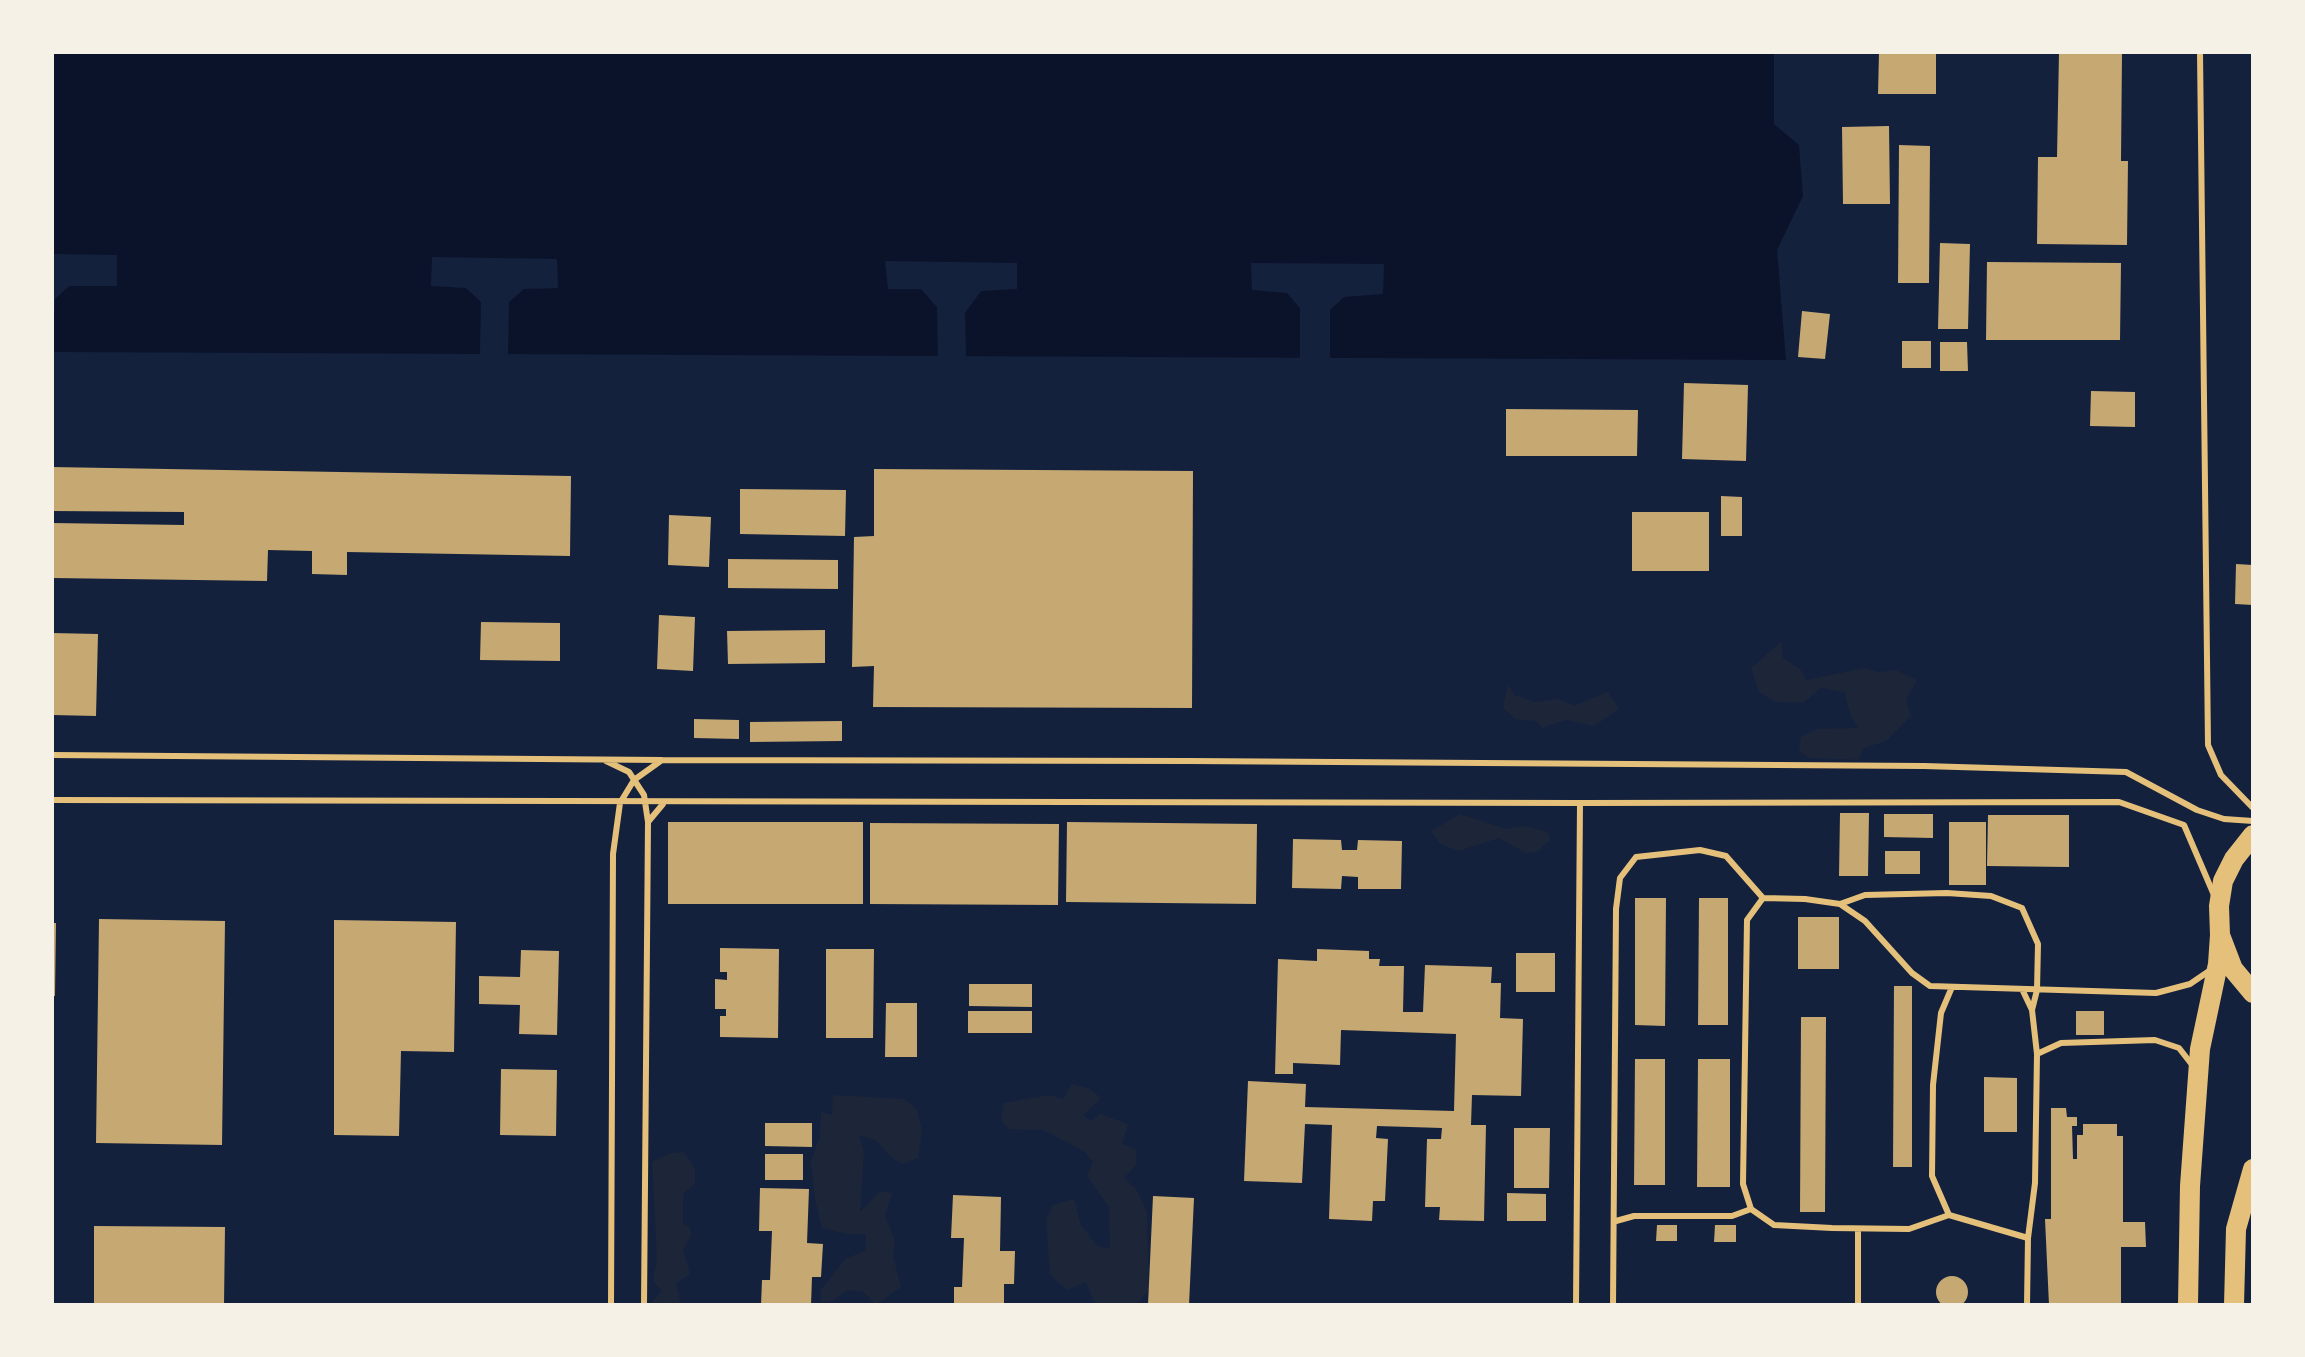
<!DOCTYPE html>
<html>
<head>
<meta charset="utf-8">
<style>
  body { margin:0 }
  #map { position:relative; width:2305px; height:1357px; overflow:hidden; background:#14213d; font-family:Spectral,serif }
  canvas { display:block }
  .frame { position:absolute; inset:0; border:54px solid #f6f1e7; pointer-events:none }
</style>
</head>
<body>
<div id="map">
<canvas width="2305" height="1357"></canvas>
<div class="frame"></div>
</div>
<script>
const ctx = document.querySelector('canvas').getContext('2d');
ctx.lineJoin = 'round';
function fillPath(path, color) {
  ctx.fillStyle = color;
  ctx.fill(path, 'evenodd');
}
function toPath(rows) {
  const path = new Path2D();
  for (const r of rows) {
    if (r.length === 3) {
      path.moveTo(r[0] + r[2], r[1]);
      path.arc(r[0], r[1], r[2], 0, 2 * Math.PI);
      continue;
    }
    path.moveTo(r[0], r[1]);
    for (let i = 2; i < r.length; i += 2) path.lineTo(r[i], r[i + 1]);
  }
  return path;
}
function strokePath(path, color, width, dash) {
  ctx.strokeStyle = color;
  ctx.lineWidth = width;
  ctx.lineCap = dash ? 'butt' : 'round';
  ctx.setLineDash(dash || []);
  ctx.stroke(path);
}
fillPath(toPath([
  [1781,642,1783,658,1800,669,1807,680,1864,668,1878,672,1896,670,1917,680,1906,700,1911,716,1886,741,1864,748,1858,760,1809,758,1799,751,1801,737,1817,729,1859,728,1851,716,1844,692,1821,688,1803,703,1775,702,1759,692,1751,668],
  [1508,684,1514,695,1535,702,1558,699,1574,706,1608,692,1619,709,1594,726,1566,720,1542,728,1536,721,1515,719,1503,707],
  [1460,814,1506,829,1524,826,1548,832,1550,840,1537,852,1526,853,1499,838,1459,851,1440,844,1431,831],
  [1072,1084,1090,1089,1101,1098,1083,1115,1091,1121,1100,1114,1128,1124,1122,1144,1136,1150,1136,1165,1124,1178,1136,1189,1147,1212,1149,1289,1137,1305,1095,1305,1086,1282,1067,1290,1050,1275,1046,1219,1053,1205,1074,1199,1081,1225,1097,1246,1110,1248,1109,1207,1087,1176,1093,1162,1084,1151,1043,1130,1008,1129,1001,1119,1004,1103,1049,1095,1063,1099],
  [833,1095,904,1099,917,1110,922,1131,918,1158,903,1164,892,1158,877,1141,859,1135,864,1152,860,1212,880,1191,892,1193,885,1216,895,1241,893,1256,901,1287,876,1305,864,1292,848,1290,832,1301,821,1302,820,1291,846,1258,866,1251,866,1234,847,1234,822,1228,815,1198,811,1161,820,1136,821,1112,832,1115],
  [684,1152,695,1169,695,1184,683,1194,683,1223,690,1227,691,1236,683,1250,690,1274,676,1283,681,1305,650,1305,662,1290,653,1281,657,1259,652,1162,671,1153]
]), '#1d2539');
fillPath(toPath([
  [52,52,1774,52,1774,124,1799,145,1803,196,1777,250,1786,360,52,352]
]), '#0b132b');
fillPath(toPath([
  [52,254,117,255,117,286,69,286,55,299,52,352],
  [432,257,557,259,558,288,524,289,509,302,508,354,480,354,481,302,466,288,431,286],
  [885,261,1017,263,1017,289,981,291,965,313,966,357,938,357,937,307,921,289,888,289],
  [1251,263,1384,264,1383,294,1344,297,1330,310,1330,358,1300,358,1300,308,1287,293,1252,290]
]), '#14213d');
fillPath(toPath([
  [1879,52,1936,52,1936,94,1878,94],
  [2059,52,2122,52,2121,161,2128,161,2127,245,2037,244,2038,157,2057,157],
  [1889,126,1890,204,1843,204,1842,127],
  [1899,145,1930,146,1929,283,1898,283],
  [1940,243,1970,244,1968,329,1938,329],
  [1987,262,2121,263,2120,340,1986,340],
  [1802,311,1830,314,1825,359,1798,357],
  [1902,341,1931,341,1931,368,1902,368],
  [1940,342,1967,342,1968,371,1940,371],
  [1684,383,1748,385,1746,461,1682,459],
  [2091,391,2135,392,2135,427,2090,426],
  [1506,409,1638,410,1637,456,1506,456],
  [52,467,571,476,570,556,347,552,347,575,312,574,312,551,268,550,267,581,52,578,52,523,184,525,184,512,52,511],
  [874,469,1193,471,1192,708,873,707,874,666,852,667,854,537,874,536],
  [740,489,846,490,845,536,740,534],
  [1721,496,1742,497,1742,536,1721,536],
  [1632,512,1709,512,1709,571,1632,571],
  [669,515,711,517,709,567,668,565],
  [728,559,838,560,838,589,728,588],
  [2236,564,2253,565,2253,605,2235,604],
  [659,615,695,617,693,671,657,669],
  [481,622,560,623,560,661,480,660],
  [825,630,825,663,728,664,727,631],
  [52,633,98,634,96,716,52,715],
  [694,719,739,720,739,739,694,738],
  [842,721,842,741,750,742,750,722],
  [1840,813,1869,813,1868,876,1839,876],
  [1884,814,1933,814,1933,838,1884,837],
  [1988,815,2069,815,2069,867,1987,866],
  [668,822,863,822,863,904,668,904],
  [1067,822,1257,824,1256,904,1066,902],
  [1949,822,1986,822,1986,885,1949,885],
  [870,823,1059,824,1058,905,870,904],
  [1293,839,1341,840,1342,850,1357,850,1358,840,1402,841,1401,889,1358,889,1358,877,1342,876,1341,889,1292,888],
  [1885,851,1920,851,1920,874,1885,874],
  [1635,898,1666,898,1665,1026,1635,1025],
  [1699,898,1728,898,1728,1025,1698,1025],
  [1798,917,1839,917,1839,969,1798,969],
  [99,919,225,921,222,1145,96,1143],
  [334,920,456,922,454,1052,401,1051,399,1136,334,1135],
  [52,923,56,923,55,996,52,996],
  [720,948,779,949,778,1038,720,1037,720,1016,726,1016,726,1009,715,1009,715,979,727,980,727,972,720,972],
  [826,949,874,949,873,1038,826,1038],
  [1317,949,1369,951,1369,959,1380,959,1379,966,1404,966,1403,1012,1423,1012,1425,965,1492,967,1491,983,1501,983,1500,1018,1523,1019,1521,1096,1472,1095,1471,1125,1486,1125,1484,1221,1439,1220,1440,1207,1425,1207,1427,1139,1441,1139,1442,1128,1377,1126,1376,1138,1388,1139,1385,1201,1373,1201,1372,1221,1329,1219,1332,1125,1305,1124,1302,1183,1244,1181,1248,1081,1306,1084,1305,1107,1454,1111,1456,1034,1341,1030,1340,1065,1293,1063,1293,1074,1275,1074,1278,959,1317,961],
  [521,950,559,951,557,1035,519,1034,520,1005,479,1004,479,976,520,977],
  [1516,953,1555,953,1555,992,1516,992],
  [969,984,1032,984,1032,1007,969,1006],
  [1894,986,1912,986,1912,1167,1893,1167],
  [886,1003,917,1003,917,1057,885,1057],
  [968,1011,1032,1011,1032,1033,968,1033],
  [2076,1011,2104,1011,2104,1035,2076,1035],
  [1801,1017,1826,1017,1825,1212,1800,1212],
  [1635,1059,1665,1059,1665,1185,1634,1185],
  [1698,1059,1730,1059,1730,1187,1697,1187],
  [501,1069,557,1070,556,1136,500,1135],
  [1984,1077,2017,1078,2017,1132,1984,1132],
  [2051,1108,2066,1108,2067,1117,2077,1117,2077,1126,2072,1126,2073,1159,2077,1159,2077,1135,2083,1135,2083,1124,2117,1124,2117,1136,2123,1136,2123,1222,2145,1222,2146,1247,2121,1247,2121,1305,2049,1305,2045,1219,2051,1219],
  [765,1123,812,1123,812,1147,765,1146],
  [1514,1128,1550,1128,1549,1188,1514,1188],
  [765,1154,803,1154,803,1180,765,1180],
  [760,1188,809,1189,807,1243,823,1244,821,1277,812,1277,811,1305,761,1305,762,1280,770,1280,772,1231,759,1231],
  [1507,1193,1546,1194,1546,1221,1507,1221],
  [953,1195,1001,1197,1000,1251,1015,1251,1014,1284,1004,1284,1004,1305,954,1305,954,1287,962,1287,964,1238,951,1238],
  [1153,1196,1194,1198,1189,1305,1148,1305],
  [1657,1225,1677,1225,1677,1241,1656,1241],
  [1715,1225,1736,1225,1736,1242,1714,1242],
  [94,1226,225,1227,224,1305,94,1305],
  [1952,1292,16]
]), '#c6a872');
strokePath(toPath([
  [2200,52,2208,745,2221,775,2253,808],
  [52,755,662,760],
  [606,761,629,772,644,795,648,822],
  [52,800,1580,803,1576,1305],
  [1580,803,2119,802,2184,825,2214,895],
  [1763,898,1747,920,1743,1184,1751,1209,1774,1225,1832,1228,1909,1229,1949,1215],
  [1840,904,1865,895,1947,893,1991,896,2022,908,2038,944,2037,990,2032,1010],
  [1952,987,1941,1013,1933,1085,1932,1176,1949,1215,2028,1238],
  [2022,989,2032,1010,2037,1054,2035,1183,2028,1238,2027,1305],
  [2037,1054,2061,1043,2155,1040,2179,1048,2193,1066],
  [1616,1221,1634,1216,1732,1216,1751,1209],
  [611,1305,613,854,620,803,634,780,662,760,1189,761,1924,766,2126,772,2197,810,2224,819,2253,821],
  [644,1305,648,822,663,804],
  [1613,1305,1616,909,1620,878,1636,857,1700,850,1726,856,1763,898,1805,899,1840,904,1865,921,1912,973,1930,986,2156,993,2190,984,2212,969],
  [1858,1305,1858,1229]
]), '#e5c07b', 6);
strokePath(toPath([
  [2253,835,2234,859,2223,881,2219,906,2220,935,2233,969,2253,993],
  [2188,1305,2190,1186,2200,1049,2218,964,2220,935],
  [2234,1305,2236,1229,2253,1169]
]), '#e5c07b', 20);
</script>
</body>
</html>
